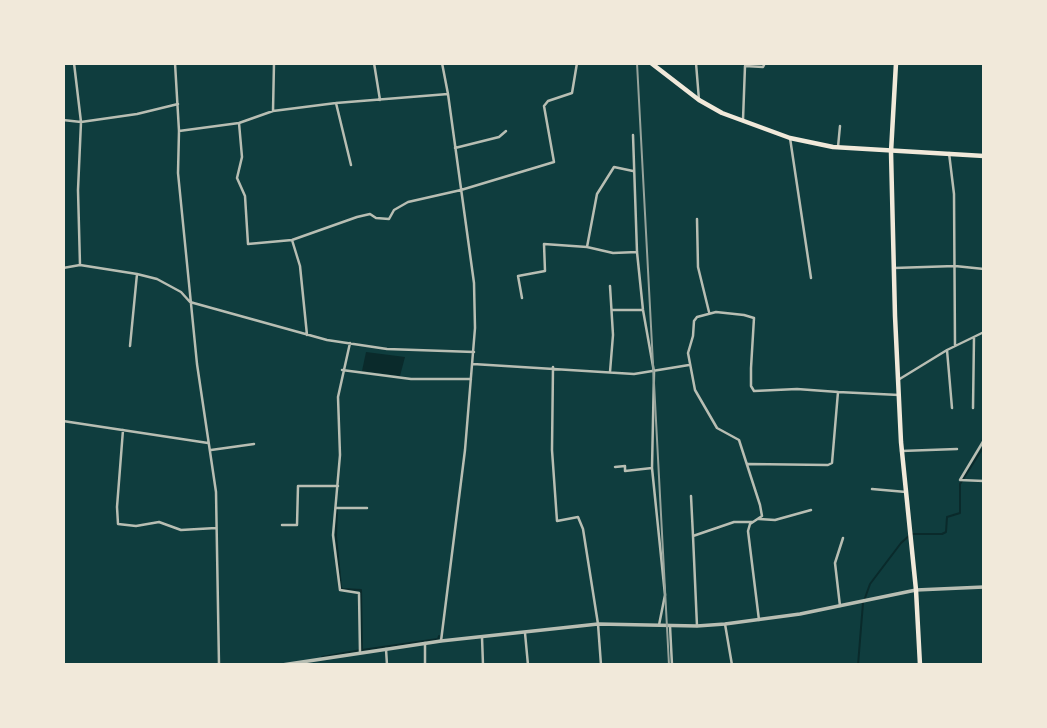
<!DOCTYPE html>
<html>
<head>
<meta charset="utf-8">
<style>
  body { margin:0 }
  #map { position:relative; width:1047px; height:728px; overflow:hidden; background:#0f3d3e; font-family:"DejaVu Sans",sans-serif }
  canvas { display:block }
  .frame { position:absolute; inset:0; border:65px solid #f1e9da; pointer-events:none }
</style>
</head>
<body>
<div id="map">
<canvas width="1047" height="728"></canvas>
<div class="frame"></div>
</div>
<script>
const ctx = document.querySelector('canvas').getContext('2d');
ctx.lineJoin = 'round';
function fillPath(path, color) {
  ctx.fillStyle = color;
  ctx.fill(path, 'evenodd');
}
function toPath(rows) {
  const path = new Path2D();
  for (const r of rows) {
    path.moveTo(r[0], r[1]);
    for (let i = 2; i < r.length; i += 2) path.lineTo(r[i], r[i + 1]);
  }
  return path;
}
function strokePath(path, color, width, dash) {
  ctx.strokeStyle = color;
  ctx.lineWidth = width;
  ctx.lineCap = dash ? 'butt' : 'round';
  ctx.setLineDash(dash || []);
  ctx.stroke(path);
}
fillPath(toPath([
  [366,352,405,357,400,376,362,371]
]), '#0a2a2b');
strokePath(toPath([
  [337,509,336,536,341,587,342,589,361,590,362,650,438,639,439,636],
  [865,598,870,584,901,543,911,534,942,534,946,532,947,517,960,513,960,484,984,446],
  [322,657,361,650],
  [858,665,863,603]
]), '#0a2a2b', 2);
strokePath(toPath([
  [175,63,179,131,178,173,197,364,216,492,219,665],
  [374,63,380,100],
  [696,63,699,100],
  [336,103,351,165],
  [273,111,274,63],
  [63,120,81,122,74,63],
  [743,120,745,66,763,67,765,63],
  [239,123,242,157,237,178,245,196,248,244,292,240,357,217,370,214,376,218,389,219,394,210,408,202,461,190,554,162,544,106,548,101,572,93,577,63],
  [179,131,239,123,273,111,336,103,448,94],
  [633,135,637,252,643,310,654,372,652,468,665,595,659,625],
  [790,138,811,278],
  [838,147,840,126],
  [455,148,499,137,506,131],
  [949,153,954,194,955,346],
  [633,171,614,167,597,194,587,247,613,253,637,252],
  [697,219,698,267,709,312],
  [292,240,300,266,307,335],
  [80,265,78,190,81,122,137,114,178,104],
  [63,268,80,265,137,274,157,279,181,292,190,302,327,340,387,349,474,352],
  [894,268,955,266,984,269],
  [522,298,518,276,545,271,544,244,587,247],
  [613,310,643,310],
  [350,343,338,397,340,455,333,535,340,590,359,593,360,653],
  [130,346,137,274],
  [947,350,952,408],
  [473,364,634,374,689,365],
  [553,367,552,450,557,521,578,517,583,529,598,624,601,665],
  [342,370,411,379,471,379],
  [610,372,613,335,610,286],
  [898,380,947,350,984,332],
  [973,408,974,337],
  [63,421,208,443],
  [123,430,117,507,118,524,136,526,159,522,181,530,216,528],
  [984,440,960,480,984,481],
  [211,450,254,444],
  [901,451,957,449],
  [748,464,828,465,832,463,838,392,899,395],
  [615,467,625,466,625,471,652,468],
  [872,489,906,492],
  [691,496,693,536,734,522,753,522],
  [336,508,367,508],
  [759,519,775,520,811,510],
  [282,525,297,525,298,486,338,486],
  [693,536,697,626],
  [840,606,835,563,843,538],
  [759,620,748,531,750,524,762,516,760,505,739,440,717,428,695,390,688,353,693,336,694,321,697,317,716,312,744,315,754,318,751,368,751,386,754,391,797,389,838,392],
  [725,624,732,665],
  [670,626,672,665],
  [525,633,528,665],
  [482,637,483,665],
  [441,641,465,450,475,328,474,283,448,94,442,63],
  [425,643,425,665],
  [386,649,387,665]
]), '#b8beb3', 2.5);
strokePath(toPath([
  [282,665,441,641,598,624,697,626,725,624,800,614,916,590,984,587]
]), '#b8beb3', 3.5);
strokePath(toPath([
  [651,63,699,100,722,113,790,138,833,147,984,156]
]), '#f1e9da', 4.5);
strokePath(toPath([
  [896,63,891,152,895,316,901,442,916,590,920,665]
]), '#f1e9da', 4.5);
strokePath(toPath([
  [637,63,669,665]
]), '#97a49c', 2);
</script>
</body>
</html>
